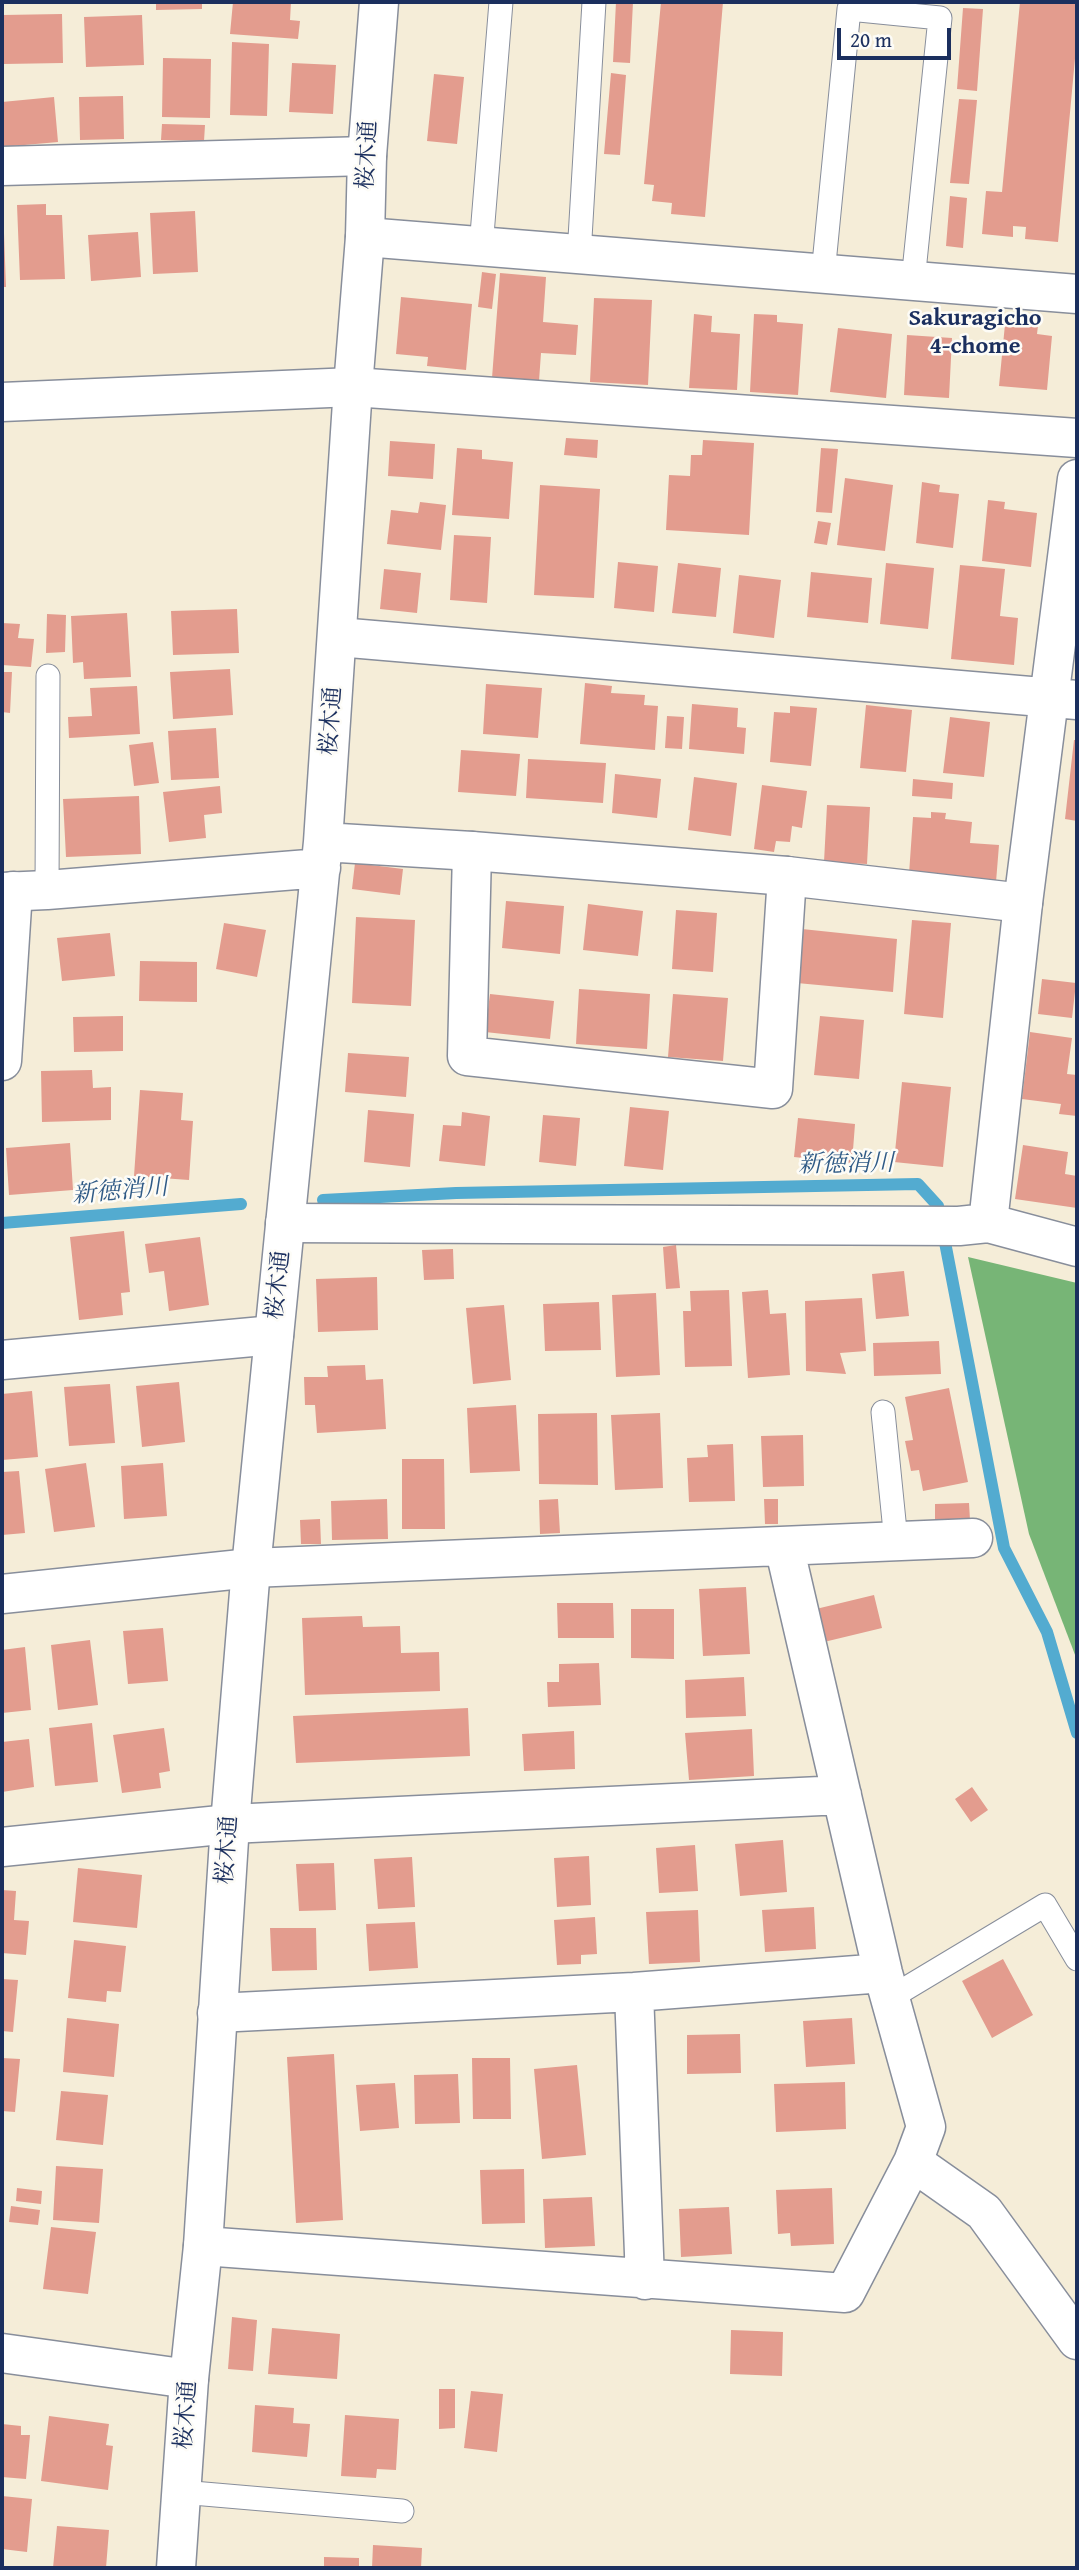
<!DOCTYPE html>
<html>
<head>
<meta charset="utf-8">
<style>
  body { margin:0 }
  #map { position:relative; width:1079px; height:2570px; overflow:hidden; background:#f5edd8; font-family:"Gentium Book Plus",serif }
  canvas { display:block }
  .frame { position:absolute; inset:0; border:4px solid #1b2f5e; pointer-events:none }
  .scale { position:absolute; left:837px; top:28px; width:114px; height:32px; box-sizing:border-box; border:4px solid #1b2f5e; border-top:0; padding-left:9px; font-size:21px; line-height:24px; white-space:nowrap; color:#1b2f5e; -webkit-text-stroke:5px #fdfcf7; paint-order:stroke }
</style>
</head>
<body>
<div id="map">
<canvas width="1079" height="2570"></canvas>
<div class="frame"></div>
<div class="scale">20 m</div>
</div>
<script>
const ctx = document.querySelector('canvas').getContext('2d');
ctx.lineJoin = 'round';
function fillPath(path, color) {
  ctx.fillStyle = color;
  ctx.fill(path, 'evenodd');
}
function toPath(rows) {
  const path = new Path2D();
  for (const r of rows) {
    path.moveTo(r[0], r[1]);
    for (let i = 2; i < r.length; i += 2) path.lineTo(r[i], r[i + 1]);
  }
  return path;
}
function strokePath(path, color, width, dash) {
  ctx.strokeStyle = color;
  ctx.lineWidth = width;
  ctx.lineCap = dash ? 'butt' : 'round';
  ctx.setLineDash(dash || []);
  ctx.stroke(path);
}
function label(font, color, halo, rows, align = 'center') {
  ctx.font = font + ' "Gentium Book Plus","Noto Serif JP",serif';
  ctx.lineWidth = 5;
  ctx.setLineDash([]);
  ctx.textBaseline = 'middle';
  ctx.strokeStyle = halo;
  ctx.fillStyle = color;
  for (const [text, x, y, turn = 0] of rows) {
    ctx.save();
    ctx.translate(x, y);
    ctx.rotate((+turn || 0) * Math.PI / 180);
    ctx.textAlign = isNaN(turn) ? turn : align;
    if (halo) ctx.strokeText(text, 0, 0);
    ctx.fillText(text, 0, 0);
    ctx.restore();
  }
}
fillPath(toPath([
  [968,1257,1077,1283,1077,1660,1029,1534]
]), '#77b576');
strokePath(toPath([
  [323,1200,456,1193,918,1184,938,1206,1004,1548,1047,1632,1077,1733],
  [2,1223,241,1204]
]), '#53abd0', 12);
fillPath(toPath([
  [156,2,202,2,202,9,156,10],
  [233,2,291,2,290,20,300,21,298,39,230,34],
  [616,2,633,2,630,63,613,62],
  [661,2,723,2,705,217,671,214,672,203,652,201,654,185,644,184],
  [1020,2,1077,2,1077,37,1058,242,1025,239,1026,227,1013,226,1013,237,982,234,986,191,1002,192],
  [963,8,983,9,977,91,957,89],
  [62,14,63,63,4,64,3,15],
  [142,15,144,65,86,67,84,17],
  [232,42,269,44,267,116,230,115],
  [163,58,211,59,210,118,162,117],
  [292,63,336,65,333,114,289,112],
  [611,73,626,75,620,155,604,154],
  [434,74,464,77,457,144,427,141],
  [123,96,124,139,80,140,79,97],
  [54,97,58,142,2,147,2,102],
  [959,99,977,100,969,184,950,183],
  [162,124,205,125,204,141,161,140],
  [950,196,967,198,963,248,946,246],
  [46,204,46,215,62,215,65,279,20,280,17,205],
  [195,211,198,272,153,274,150,213],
  [138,232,141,277,91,281,88,235],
  [2,233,4,233,6,287,2,287],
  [482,272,496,274,492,309,478,307],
  [500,273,546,277,543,322,578,325,576,355,541,353,539,381,492,378],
  [401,297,472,304,466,370,427,366,428,357,396,354],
  [594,298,652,300,648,385,590,382],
  [694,314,712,316,711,332,740,334,737,390,689,388],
  [754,314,777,315,777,322,803,324,798,395,750,392],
  [1006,314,1039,317,1037,334,1052,336,1047,390,999,386],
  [838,328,892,334,886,398,830,392],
  [907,335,952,338,949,398,904,395],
  [566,438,598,440,597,458,564,455],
  [703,440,754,443,749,535,666,530,669,475,690,476,691,455,702,455],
  [390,441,435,444,433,479,388,476],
  [457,448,482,450,482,459,513,462,509,519,452,515],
  [821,448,838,449,832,513,816,512],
  [845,478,893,485,885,551,837,545],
  [922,482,940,485,939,492,959,494,953,548,916,543],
  [540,485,600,489,594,598,534,595],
  [988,500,1005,502,1004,509,1037,513,1031,567,982,561],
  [420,502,446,505,441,550,387,544,391,510,418,513],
  [818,521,831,523,827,545,814,543],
  [454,535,491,537,487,603,450,600],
  [618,562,658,566,654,612,614,608],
  [678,563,721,568,716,617,672,613],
  [886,563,934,568,928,629,880,624],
  [960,565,1005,569,1000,616,1018,618,1014,665,951,659],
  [384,569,421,573,417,613,380,609],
  [811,572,872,578,868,623,807,617],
  [739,575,781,580,774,638,733,633],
  [237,609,239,653,173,655,171,611],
  [127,613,131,677,84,679,83,662,73,663,71,616],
  [47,614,66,615,65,652,46,653],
  [2,623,20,624,18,638,34,639,31,667,2,665],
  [230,669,233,715,173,719,170,672],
  [2,672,12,672,10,713,2,712],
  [585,683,612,686,611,693,645,695,644,705,658,706,655,750,580,744],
  [486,684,542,688,538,738,483,734],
  [137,686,140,734,69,738,68,717,92,716,90,688],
  [692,704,738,708,737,727,746,728,744,754,689,749],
  [866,705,912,710,906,772,860,768],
  [790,706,817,708,811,766,770,762,774,712,790,713],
  [667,716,684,717,682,749,665,748],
  [950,717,990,722,984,777,943,773],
  [216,728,219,778,171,780,168,731],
  [1074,740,1077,740,1077,821,1065,819],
  [153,742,159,783,134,786,129,745],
  [461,750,520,754,516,796,458,792],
  [528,759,606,763,603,803,526,798],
  [615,774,661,779,657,818,612,813],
  [694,777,737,783,731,836,688,830],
  [913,779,953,783,952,799,912,796],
  [762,785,807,791,802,828,792,826,790,842,776,841,774,852,754,849],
  [220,786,222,813,204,815,206,838,169,842,163,792],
  [139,796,141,854,66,857,63,799],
  [827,805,870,807,867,864,824,862],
  [931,812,946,813,945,819,972,822,970,843,999,845,996,882,909,874,913,817,931,818],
  [355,863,403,869,400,895,352,889],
  [506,901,564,906,560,954,502,948],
  [588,904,643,911,638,956,583,950],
  [676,910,717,913,713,972,672,969],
  [356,917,415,920,411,1006,352,1003],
  [912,920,951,923,943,1018,904,1014],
  [224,923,266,930,257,977,216,969],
  [802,929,897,939,893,992,797,983],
  [110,933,115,976,62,981,57,938],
  [140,961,197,962,197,1002,139,1001],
  [1042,979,1076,983,1072,1018,1038,1014],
  [579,989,650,994,647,1049,576,1044],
  [490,994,554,1001,550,1039,485,1032],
  [673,994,728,998,723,1061,668,1057],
  [123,1016,123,1051,74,1052,73,1017],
  [820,1016,864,1020,859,1079,814,1075],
  [1030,1032,1072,1038,1067,1074,1077,1075,1077,1116,1059,1114,1061,1104,1022,1099],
  [348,1053,409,1057,406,1097,345,1092],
  [92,1070,93,1088,111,1087,111,1120,42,1122,41,1071],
  [902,1082,951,1087,943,1167,894,1162],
  [140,1090,183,1093,181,1120,193,1121,189,1180,134,1176],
  [630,1107,669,1111,663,1170,624,1166],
  [368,1110,414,1114,410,1167,364,1162],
  [462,1112,490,1116,485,1166,439,1161,443,1125,461,1126],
  [543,1115,580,1118,576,1166,539,1162],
  [798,1118,855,1124,852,1163,794,1157],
  [70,1143,73,1190,9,1195,6,1148],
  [1023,1145,1068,1152,1065,1174,1077,1176,1077,1208,1015,1199],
  [124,1231,130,1292,121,1293,123,1315,79,1320,70,1237],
  [200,1237,209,1305,169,1311,164,1271,149,1273,145,1244],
  [676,1245,680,1288,666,1289,663,1247],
  [453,1249,454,1279,424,1280,422,1250],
  [904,1271,909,1316,876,1319,872,1274],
  [377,1277,378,1330,318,1332,316,1279],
  [729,1290,732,1366,685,1367,683,1311,691,1311,690,1291],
  [768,1290,770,1314,786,1313,790,1375,748,1378,742,1292],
  [656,1293,660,1375,616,1377,612,1295],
  [862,1298,866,1351,840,1353,846,1374,806,1371,805,1301],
  [599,1302,601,1350,545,1351,543,1304],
  [504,1305,511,1380,473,1384,466,1308],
  [939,1341,941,1374,874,1376,873,1343],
  [365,1365,366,1380,383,1379,386,1429,317,1433,315,1405,305,1405,304,1377,328,1377,327,1366],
  [179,1382,185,1442,142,1447,136,1386],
  [110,1384,115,1443,69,1446,64,1387],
  [949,1388,968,1482,923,1491,919,1470,911,1471,905,1441,913,1440,905,1397],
  [32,1391,38,1457,2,1460,2,1394],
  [516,1405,520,1471,470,1473,467,1408],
  [597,1413,598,1485,539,1484,538,1414],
  [660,1413,663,1488,615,1490,611,1415],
  [803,1435,804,1486,763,1487,761,1436],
  [733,1444,735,1501,689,1502,687,1458,708,1457,707,1445],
  [402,1459,444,1459,445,1529,402,1529],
  [86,1463,95,1527,54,1532,45,1469],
  [163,1463,167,1516,124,1519,121,1466],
  [19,1471,25,1533,2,1535,2,1472],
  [387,1499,388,1539,332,1540,331,1501],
  [558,1499,560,1533,540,1534,539,1500],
  [764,1499,778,1499,778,1524,765,1524],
  [969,1503,970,1520,935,1520,935,1504],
  [320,1519,321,1544,301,1544,300,1520],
  [746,1587,750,1654,703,1656,699,1589],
  [874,1595,882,1628,824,1642,816,1609],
  [557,1603,613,1603,614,1638,558,1638],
  [631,1609,674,1609,674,1659,631,1658],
  [362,1616,363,1627,400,1626,401,1653,439,1652,440,1691,305,1695,302,1618],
  [163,1628,168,1681,128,1684,123,1631],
  [90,1640,98,1705,58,1710,51,1645],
  [25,1647,31,1710,2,1713,2,1650],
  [599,1663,601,1705,548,1707,547,1682,559,1682,559,1664],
  [744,1677,746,1716,686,1718,685,1680],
  [468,1708,470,1756,296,1763,293,1716],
  [92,1723,98,1782,55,1786,49,1728],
  [164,1728,170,1771,159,1773,161,1788,122,1793,113,1735],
  [752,1729,754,1776,689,1780,685,1733],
  [574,1731,575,1769,524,1771,522,1734],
  [29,1739,34,1787,2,1792,2,1742],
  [972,1787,988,1810,971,1822,955,1799],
  [783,1840,787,1892,740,1896,735,1844],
  [695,1845,698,1891,659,1893,656,1848],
  [589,1856,591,1905,557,1907,554,1858],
  [412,1857,415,1907,378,1909,374,1859],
  [334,1863,336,1910,299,1911,296,1864],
  [78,1868,142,1875,137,1928,73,1922],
  [2,1890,16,1891,14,1920,29,1921,26,1955,2,1953],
  [814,1907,816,1949,765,1952,762,1910],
  [698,1910,700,1962,649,1964,646,1912],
  [595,1917,597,1954,581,1955,581,1964,557,1965,554,1920],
  [415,1922,418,1968,369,1971,366,1924],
  [270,1928,316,1928,317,1970,272,1971],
  [74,1940,126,1946,121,1992,107,1991,106,2002,68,1998],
  [1003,1959,1033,2015,992,2038,962,1981],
  [2,1979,18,1980,13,2032,2,2031],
  [67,2018,119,2024,114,2077,63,2072],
  [852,2018,855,2064,806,2067,803,2021],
  [740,2034,741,2073,687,2074,687,2035],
  [334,2054,343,2220,296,2223,287,2057],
  [2,2058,20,2059,15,2112,2,2111],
  [472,2058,510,2058,511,2119,473,2119],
  [577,2065,586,2155,542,2159,534,2069],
  [458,2074,460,2123,415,2124,414,2075],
  [845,2082,846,2129,776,2132,774,2084],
  [395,2083,399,2128,360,2131,356,2085],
  [61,2091,108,2095,103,2145,56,2140],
  [56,2166,103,2169,99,2223,53,2220],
  [524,2169,525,2223,482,2224,480,2170],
  [17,2188,42,2191,41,2204,16,2201],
  [832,2188,834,2244,791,2246,790,2233,778,2234,776,2190],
  [592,2197,595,2246,545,2248,543,2199],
  [11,2206,40,2210,38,2225,9,2222],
  [729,2207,732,2254,681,2257,679,2209],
  [51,2227,96,2232,88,2294,43,2289],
  [232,2317,257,2320,253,2371,228,2369],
  [272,2328,340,2334,337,2379,268,2374],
  [731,2330,783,2332,782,2376,730,2374],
  [439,2389,455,2389,455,2428,439,2429],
  [471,2391,503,2394,497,2452,464,2448],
  [255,2405,294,2408,293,2423,310,2424,307,2457,252,2452],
  [345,2415,399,2419,396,2470,377,2469,376,2478,341,2476],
  [49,2416,109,2424,106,2445,113,2446,108,2490,41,2481],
  [2,2424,21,2426,21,2435,30,2435,26,2479,2,2477],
  [2,2496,32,2499,27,2552,2,2549],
  [57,2526,109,2530,106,2568,53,2568],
  [373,2545,422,2548,421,2568,372,2568],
  [324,2557,359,2558,359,2568,324,2568]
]), '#e39c8e');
const service = toPath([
  [481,247,501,2],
  [579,255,594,2],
  [823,274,849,9,940,18,913,281],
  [47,890,48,676],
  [883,1412,896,1541],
  [890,1998,1045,1905,1077,1959],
  [181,2492,402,2511]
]);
const minor = toPath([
  [2,166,367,156],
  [365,237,1077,294],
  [2,402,353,387,1077,438],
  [338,637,1077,700],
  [472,851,467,1056,773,1089,787,876],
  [2,1061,13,891],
  [285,1223,959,1226,988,1223,1077,1247],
  [988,1223,1023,903,1077,479],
  [2,1360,274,1335],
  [2,1594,251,1568,973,1538],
  [2,1847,230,1824,842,1795],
  [634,1992,645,2280],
  [217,2013,634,1992,883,1973],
  [913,2162,984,2212,1077,2340],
  [203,2246,845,2293,913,2162,926,2127,883,1973,784,1546],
  [2,2353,189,2379]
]);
const tertiary = toPath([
  [323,842,472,851,787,876,1023,903],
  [2,892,47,890,321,868],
  [176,2568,189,2379,203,2246,230,1824,251,1568,323,842,353,387,365,237,367,156,379,2]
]);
strokePath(service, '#888e9b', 25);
strokePath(minor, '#888e9b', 41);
strokePath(tertiary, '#888e9b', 41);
strokePath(service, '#fff', 23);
strokePath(minor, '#fff', 38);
strokePath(tertiary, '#fff', 38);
label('23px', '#1b2f5e', '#fdfcf7', [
  ["桜木通",368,155,-87],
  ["桜木通",332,721,-86],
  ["桜木通",279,1285,-84],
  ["桜木通",228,1850,-86],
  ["桜木通",187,2415,-86]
]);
label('bold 24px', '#1b2f5e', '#fdfcf7', [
  ["Sakuragicho",975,319],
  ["4-chome",975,347]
]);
label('italic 24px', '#2f5a86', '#fdfcf7', [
  ["新徳消川",846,1165,-1],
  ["新徳消川",120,1192,-5]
]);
</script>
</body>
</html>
